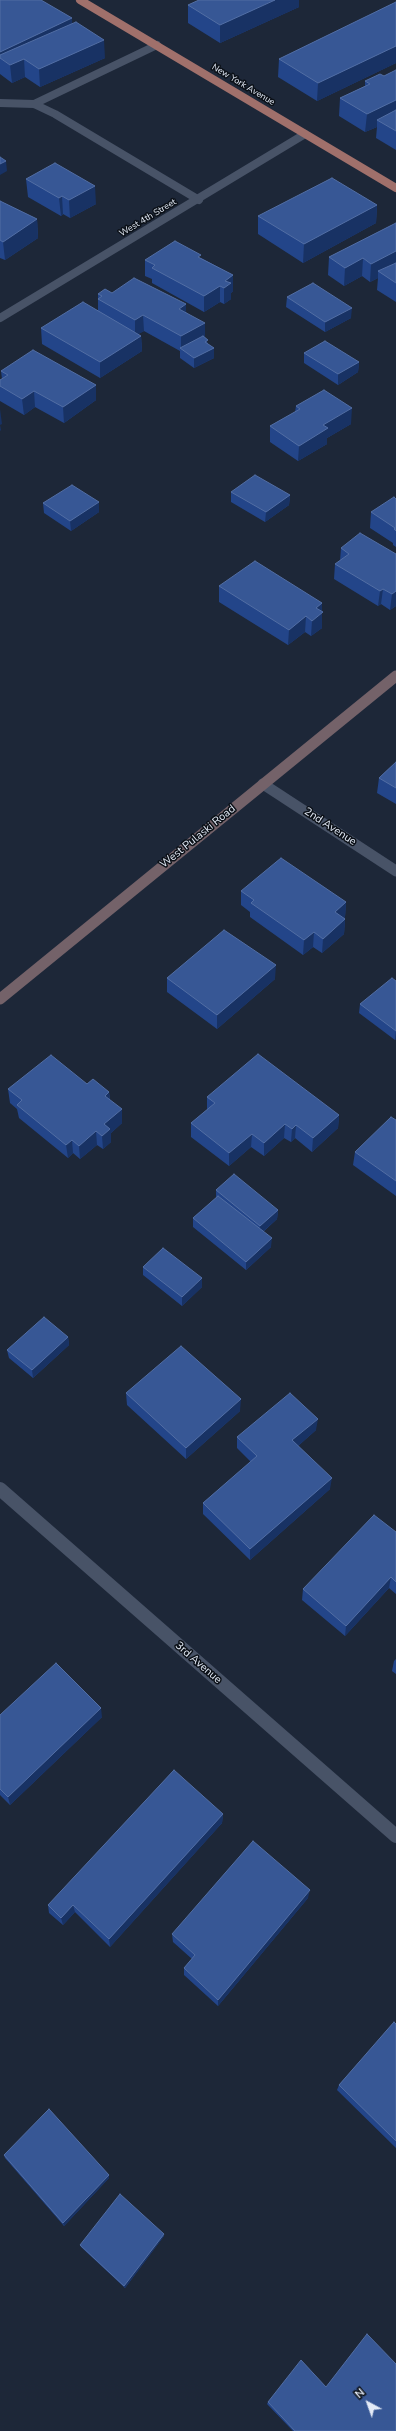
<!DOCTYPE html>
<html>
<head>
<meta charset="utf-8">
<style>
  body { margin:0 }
  #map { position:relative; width:396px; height:2431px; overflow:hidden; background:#1d2738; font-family:"Nunito Sans",sans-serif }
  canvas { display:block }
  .north { position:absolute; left:348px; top:2383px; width:40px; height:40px; -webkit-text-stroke:3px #0b1017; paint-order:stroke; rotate:319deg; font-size:11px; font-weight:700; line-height:16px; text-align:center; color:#e4ebf7 }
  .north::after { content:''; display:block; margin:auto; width:14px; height:18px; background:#e4ebf7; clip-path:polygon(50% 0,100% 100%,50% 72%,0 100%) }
</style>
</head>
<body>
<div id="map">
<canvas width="396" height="2431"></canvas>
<div class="north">N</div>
</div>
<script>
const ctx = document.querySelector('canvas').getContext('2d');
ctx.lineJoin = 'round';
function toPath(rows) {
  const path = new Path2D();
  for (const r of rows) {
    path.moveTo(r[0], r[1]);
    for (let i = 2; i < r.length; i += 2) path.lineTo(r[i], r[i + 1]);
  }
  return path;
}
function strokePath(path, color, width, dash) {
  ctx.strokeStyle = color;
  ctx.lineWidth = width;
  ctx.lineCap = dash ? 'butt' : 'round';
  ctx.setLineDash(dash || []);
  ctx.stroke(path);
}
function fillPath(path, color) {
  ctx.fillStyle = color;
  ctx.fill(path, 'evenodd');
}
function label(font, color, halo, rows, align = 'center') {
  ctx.font = font + ' "Nunito Sans",sans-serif';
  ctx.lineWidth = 3;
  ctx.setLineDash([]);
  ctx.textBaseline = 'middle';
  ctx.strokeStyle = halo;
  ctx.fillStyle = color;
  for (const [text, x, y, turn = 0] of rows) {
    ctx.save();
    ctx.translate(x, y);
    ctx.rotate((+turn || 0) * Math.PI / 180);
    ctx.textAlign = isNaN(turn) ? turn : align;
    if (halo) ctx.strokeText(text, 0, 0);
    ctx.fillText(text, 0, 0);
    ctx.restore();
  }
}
strokePath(toPath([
  [0,103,34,104,55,114,199,200],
  [34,104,157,45]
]), '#485367', 8);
strokePath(toPath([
  [0,318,305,134]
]), '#485367', 8);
strokePath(toPath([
  [263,784,396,871]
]), '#485367', 11);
strokePath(toPath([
  [0,1489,396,1836]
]), '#485367', 14);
strokePath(toPath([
  [0,999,396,676]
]), '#746269', 11);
strokePath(toPath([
  [80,0,396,188]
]), '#a0706b', 8);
fillPath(toPath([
  [0,0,72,24,105,58,40,87,25,77,12,83,0,74],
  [396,2,396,63,317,101,278,77,279,59],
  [188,5,299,7,220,43,188,23],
  [396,70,396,150,376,138,377,127,365,132,339,116,340,98,365,86,365,81,384,76],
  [26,179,96,204,70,218,63,214,61,216,28,197],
  [0,201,37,219,38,238,5,260,0,258],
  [377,205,376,223,303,263,258,234,258,216],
  [396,223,396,302,377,290,378,278,370,282,362,276,344,286,328,275,329,257],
  [201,258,233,275,233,291,231,293,231,299,224,304,220,302,204,312,152,283,152,279,145,276,145,260],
  [112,293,186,312,205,337,208,344,214,348,214,358,194,368,180,358,180,351,144,331,138,334,141,336,142,351,100,378,42,344,41,328,98,311,98,294],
  [287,297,351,318,325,332,286,307],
  [304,353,359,362,358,372,338,385,304,363],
  [1,371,96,385,96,400,64,423,35,407,24,415,0,401,0,380,2,379],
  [296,406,351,424,327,438,327,444,298,461,270,442,270,426,295,412],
  [231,492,290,495,289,505,265,522,231,502],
  [396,499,396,547,393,545,393,543,370,528,371,512],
  [43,503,99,512,71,531,44,513],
  [341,548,396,554,396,606,390,610,381,604,378,606,334,579,335,564,340,561],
  [219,586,322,603,322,628,311,636,305,632,288,645,219,602],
  [396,762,396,804,377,793,379,778],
  [241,891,346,902,345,917,344,918,345,919,344,934,322,953,313,947,303,955,250,917,250,912,241,905],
  [167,978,275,979,217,1029,167,992],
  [396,981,396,1039,395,1040,359,1013,360,1004],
  [87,1084,109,1092,110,1100,122,1123,111,1133,111,1142,103,1149,97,1145,80,1159,73,1153,68,1158,19,1118,17,1109,10,1103,8,1089],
  [207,1097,339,1115,338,1128,312,1152,295,1138,291,1142,284,1138,264,1156,251,1147,229,1166,191,1137,191,1123,207,1110],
  [396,1120,396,1196,353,1165,355,1152],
  [216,1190,278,1210,277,1219,263,1232,271,1247,246,1270,193,1227,193,1218,216,1198],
  [143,1267,202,1287,182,1306,143,1275],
  [68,1337,69,1345,33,1378,9,1358,7,1350],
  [126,1393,240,1411,186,1459,127,1405],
  [316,1430,298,1446,330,1489,250,1560,203,1514,203,1503,251,1462,237,1448,237,1437],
  [396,1532,396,1594,389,1588,345,1636,302,1600,303,1589],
  [396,1659,396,1674,392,1671,394,1661],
  [0,1715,102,1717,10,1805,0,1795],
  [223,1814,222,1823,110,1947,75,1912,63,1925,49,1913,48,1905],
  [308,1898,218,2006,184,1975,184,1968,192,1959,173,1942,172,1934],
  [396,2024,396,2148,337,2090,339,2085],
  [4,2155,109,2178,64,2226,5,2158],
  [164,2234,164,2236,125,2288,81,2247,80,2245],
  [326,2387,396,2431,293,2431,267,2404,268,2402]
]), '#234589');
fillPath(toPath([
  [275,0,299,0,299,7,220,43,220,25],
  [72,18,73,36,24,59,25,77,12,83,10,65,0,58,0,52],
  [104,40,105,58,40,87,39,69],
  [396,46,396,63,317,101,318,83],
  [396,100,396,118,377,120,377,127,365,132,367,114],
  [6,161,7,171,0,175,0,164],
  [95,186,96,204,70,218,69,200],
  [62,196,63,214,61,216,59,198],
  [377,205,376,223,303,263,304,244],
  [37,219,38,238,5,260,3,242],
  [396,251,396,268,378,271,378,278,370,282,371,264],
  [363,258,362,276,344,286,345,268],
  [233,275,233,291,231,293,231,299,224,304,224,288,225,281],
  [220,286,220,302,204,312,204,296],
  [186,304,186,320,179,309],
  [352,308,351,318,325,332,325,322],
  [143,315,144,331,135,336,135,320],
  [205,323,205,338,181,349,181,336],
  [141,336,142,351,100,378,100,362],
  [214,348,214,358,194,368,194,358],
  [359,362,358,372,338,385,338,374],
  [96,385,96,400,64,423,63,407],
  [34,391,35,407,24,415,22,399],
  [352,408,351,424,327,438,327,444,298,461,299,446,323,425],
  [0,409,2,424,0,425,1,430,0,431],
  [290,495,289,505,265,522,266,512],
  [99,502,99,512,71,531,70,521],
  [383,589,381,604,378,606,380,591],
  [396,591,396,606,390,610,392,594],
  [322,603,322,628,311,636,312,621,316,608],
  [306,616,305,632,288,645,289,630],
  [346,902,345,917,334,927,335,912],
  [345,919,344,934,322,953,323,939],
  [314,932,313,947,303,955,304,940],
  [276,965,275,979,217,1029,217,1015],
  [396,1031,396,1039,395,1040],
  [109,1092,110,1105,105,1096],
  [122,1109,122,1123,111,1133,111,1142,103,1149,102,1136,104,1124],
  [339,1115,338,1128,312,1152,313,1138],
  [285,1124,284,1138,264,1156,264,1143],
  [296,1125,295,1138,291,1142,292,1129],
  [96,1131,97,1145,80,1159,79,1146],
  [252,1134,251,1147,229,1166,229,1153],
  [72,1140,73,1153,68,1158,66,1145],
  [278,1210,277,1219,259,1235,260,1226],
  [272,1238,271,1247,246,1270,246,1262],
  [202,1278,202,1287,182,1306,182,1297],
  [68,1337,69,1345,33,1378,32,1370],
  [241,1399,240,1411,186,1459,186,1448],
  [318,1419,316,1430,291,1452,292,1440],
  [332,1478,330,1489,250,1560,250,1549],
  [391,1577,389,1588,345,1636,346,1626],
  [101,1708,102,1717,10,1805,8,1797],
  [223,1814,222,1823,110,1947,109,1939],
  [310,1890,308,1898,218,2006,218,2000],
  [73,1905,75,1912,63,1925,61,1918],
  [109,2175,109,2178,64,2226,63,2223],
  [164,2234,164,2236,125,2288,124,2286]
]), '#183264');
const building = toPath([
  [0,0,41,0,72,18,0,52,0,0],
  [199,0,275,0,220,25,188,5,199,0],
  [396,2,396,46,318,83,279,59,396,2],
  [76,22,104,40,39,69,24,59,10,65,0,58,0,55,76,22],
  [396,70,396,100,367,114,340,98,370,84,365,81,380,74,384,76,396,70],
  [396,110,396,131,377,120,396,110],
  [0,157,6,161,0,164,0,157],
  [55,163,95,186,69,200,62,196,59,198,26,179,55,163],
  [332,178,377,205,304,244,258,216,332,178],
  [0,201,37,219,3,242,0,240,0,201],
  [396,223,396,251,371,264,363,258,345,268,329,257,396,223],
  [175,241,201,255,198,257,233,275,225,281,231,283,224,288,220,286,204,296,152,268,155,265,145,260,175,241],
  [396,263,396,283,378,271,396,263],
  [134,278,186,304,179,309,205,323,181,336,143,315,135,320,98,299,102,296,98,294,105,289,112,293,134,278],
  [313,283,352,308,325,322,287,297,313,283],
  [83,302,141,336,100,362,41,328,83,302],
  [203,336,208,340,205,342,214,348,194,358,180,348,203,336],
  [325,341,359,362,338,374,304,353,325,341],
  [33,350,96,385,63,407,34,391,22,399,0,386,0,380,8,375,1,371,33,350],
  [324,390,352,408,323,425,328,428,299,446,270,426,300,409,296,406,324,390],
  [255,475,290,495,266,512,231,492,255,475],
  [72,485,99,502,70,521,43,503,72,485],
  [394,497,396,499,396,531,394,529,395,528,371,512,394,497],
  [360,533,396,554,396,591,392,594,383,589,380,591,335,564,349,554,341,548,360,533],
  [255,561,322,603,316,608,323,612,312,621,306,616,289,630,219,586,255,561],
  [396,762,396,788,379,778,396,762],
  [281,858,346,902,335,912,345,919,323,939,314,932,304,940,251,903,254,900,241,891,281,858],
  [224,930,276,965,217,1015,167,978,224,930],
  [392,978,396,981,396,1031,360,1004,392,978],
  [258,1054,339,1115,313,1138,296,1125,292,1129,285,1124,264,1143,252,1134,229,1153,191,1123,215,1103,207,1097,258,1054],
  [51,1055,87,1084,93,1079,109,1092,105,1096,122,1109,104,1124,110,1129,102,1136,96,1131,79,1146,72,1140,66,1145,17,1105,22,1100,8,1089,51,1055],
  [391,1117,396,1120,396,1181,355,1152,391,1117],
  [234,1174,278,1210,260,1226,216,1190,234,1174],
  [218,1196,272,1238,246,1262,193,1218,218,1196],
  [163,1248,202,1278,182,1297,143,1267,163,1248],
  [44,1317,68,1337,32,1370,7,1350,44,1317],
  [181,1346,241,1399,186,1448,126,1393,181,1346],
  [290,1393,318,1419,292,1440,332,1478,250,1549,203,1503,257,1456,237,1437,290,1393],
  [374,1515,396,1532,396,1582,391,1577,346,1626,303,1589,374,1515],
  [56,1663,101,1708,8,1797,0,1789,0,1715,56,1663],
  [174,1770,223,1814,109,1939,73,1905,61,1918,48,1905,174,1770],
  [253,1841,310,1890,218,2000,184,1968,195,1955,172,1934,253,1841],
  [394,2022,396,2024,396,2141,339,2085,394,2022],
  [49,2109,109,2175,63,2223,4,2155,49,2109],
  [120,2194,164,2234,124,2286,80,2245,120,2194],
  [367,2334,396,2364,396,2431,295,2431,268,2402,301,2360,326,2387,367,2334]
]);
fillPath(building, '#375795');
strokePath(building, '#526ea4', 1);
label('9px', '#e4ebf7', '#0b1017', [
  ["New York Avenue",243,85,31],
  ["West 4th Street",148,218,-31]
]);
label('11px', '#e4ebf7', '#0b1017', [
  ["2nd Avenue",330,827,33],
  ["West Pulaski Road",198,837,-39],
  ["3rd Avenue",198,1663,41]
]);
</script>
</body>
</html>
